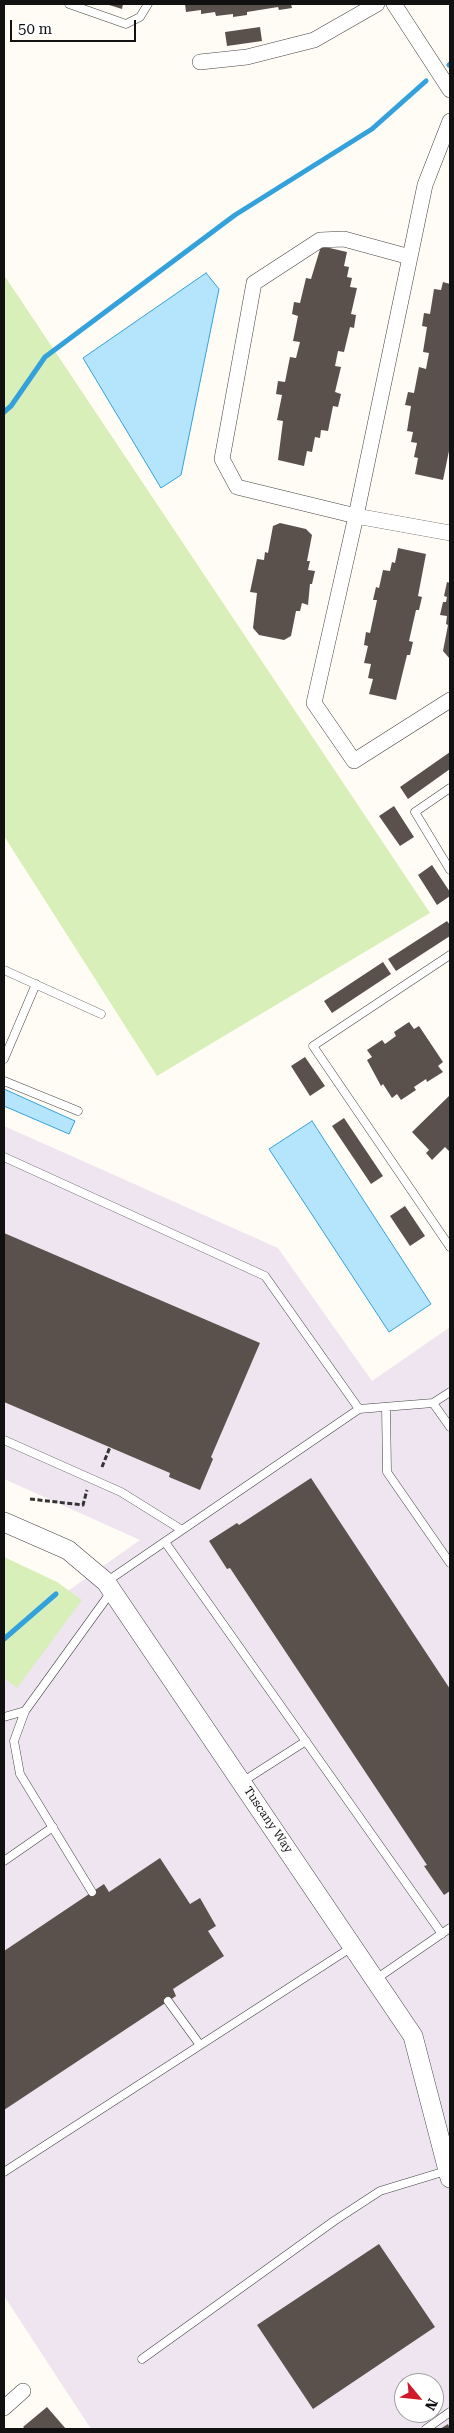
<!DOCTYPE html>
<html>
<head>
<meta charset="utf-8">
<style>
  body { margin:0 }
  #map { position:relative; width:454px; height:2433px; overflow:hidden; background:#fffcf5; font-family:"Roboto Serif",serif }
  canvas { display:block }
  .frame { position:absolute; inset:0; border:5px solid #111; pointer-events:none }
  .north { position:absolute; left:394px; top:2373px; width:50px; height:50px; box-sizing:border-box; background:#fff; border:1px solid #a0a0a0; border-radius:50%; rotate:118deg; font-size:14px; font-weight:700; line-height:20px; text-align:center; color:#111 }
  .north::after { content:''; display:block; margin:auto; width:18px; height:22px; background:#d1192c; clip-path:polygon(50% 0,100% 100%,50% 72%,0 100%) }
  .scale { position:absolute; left:10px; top:20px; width:126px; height:22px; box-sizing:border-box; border:2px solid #111; border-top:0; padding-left:6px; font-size:15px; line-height:18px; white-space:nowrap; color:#111; -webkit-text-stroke:4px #fff; paint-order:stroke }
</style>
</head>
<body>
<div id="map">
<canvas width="454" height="2433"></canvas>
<div class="frame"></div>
<div class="north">N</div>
<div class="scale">50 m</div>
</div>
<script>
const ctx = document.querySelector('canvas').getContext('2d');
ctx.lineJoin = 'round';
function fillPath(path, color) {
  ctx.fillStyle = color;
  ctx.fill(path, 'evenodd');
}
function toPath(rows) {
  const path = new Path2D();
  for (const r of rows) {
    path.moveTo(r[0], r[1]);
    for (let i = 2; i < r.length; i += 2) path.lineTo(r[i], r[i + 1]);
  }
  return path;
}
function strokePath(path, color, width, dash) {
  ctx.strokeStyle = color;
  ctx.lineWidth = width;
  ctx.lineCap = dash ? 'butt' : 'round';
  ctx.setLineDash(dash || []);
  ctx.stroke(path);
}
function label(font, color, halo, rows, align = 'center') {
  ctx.font = font + ' "Roboto Serif",serif';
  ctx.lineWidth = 5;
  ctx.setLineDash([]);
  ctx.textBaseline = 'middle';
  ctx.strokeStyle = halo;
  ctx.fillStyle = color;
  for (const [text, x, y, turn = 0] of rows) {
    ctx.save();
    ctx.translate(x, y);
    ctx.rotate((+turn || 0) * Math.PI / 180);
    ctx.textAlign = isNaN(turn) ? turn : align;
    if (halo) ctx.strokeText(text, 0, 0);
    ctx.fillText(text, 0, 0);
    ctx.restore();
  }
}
fillPath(toPath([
  [4,1126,278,1248,372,1381,450,1327,450,2429,91,2429,4,2296,4,1636,140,1540,4,1479],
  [404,2383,434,2383,434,2413,404,2413]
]), '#eee5f0');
fillPath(toPath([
  [4,275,430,913,157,1076,4,836],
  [4,1557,57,1582,82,1600,17,1688,4,1678]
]), '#d8efb9');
const water = toPath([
  [206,273,219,289,181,475,161,488,83,358,206,273],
  [4,1089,75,1121,69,1134,4,1106,4,1089],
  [312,1121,431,1304,389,1332,269,1149,312,1121]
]);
fillPath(water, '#b4e5fc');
strokePath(water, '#33a1db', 1);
strokePath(toPath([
  [449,65,450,64],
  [4,412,11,406,45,357,235,215,372,129,426,81],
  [4,1639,56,1594]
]), '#33a1db', 5);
fillPath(toPath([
  [106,4,123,4,122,9],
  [185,4,291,4,292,8,279,10,278,7,247,12,247,15,233,17,233,14,216,16,215,12,201,14,201,10,186,12],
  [260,27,262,41,227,46,225,32],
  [321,246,347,252,344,266,349,267,347,277,352,278,350,287,357,288,351,314,356,315,354,328,350,327,344,352,338,351,335,366,341,367,335,392,341,394,338,407,333,406,328,431,321,430,320,438,315,437,312,452,307,451,304,466,278,460,283,421,277,420,282,395,276,394,278,381,285,382,290,357,296,358,300,342,293,341,298,316,292,314,294,302,300,303,306,278,311,279],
  [443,282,450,284,450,446,443,480,415,474,418,458,414,457,417,443,411,442,413,432,407,431,411,406,405,405,408,392,414,393,419,367,426,369,429,353,423,352,427,327,422,326,424,313,430,314,434,289,441,290],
  [280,523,306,529,312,535,307,561,310,561,308,570,315,571,312,584,310,584,308,605,302,603,300,611,296,611,291,636,284,640,259,635,253,628,257,593,250,592,257,559,264,560,265,552,268,553,273,526],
  [398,548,426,554,418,596,422,597,419,610,416,610,409,641,413,642,410,655,407,655,396,700,369,694,373,679,368,678,371,664,364,663,368,646,364,645,366,632,370,633,377,600,373,600,376,587,379,588,383,570,390,571,392,562,395,563],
  [447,582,450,583,450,659,443,651,448,625,446,624,447,616,440,615,443,602,446,602,447,597,444,596],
  [450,752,450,769,408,799,400,787],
  [394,806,414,837,400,846,379,816],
  [432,865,450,892,450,896,437,905,418,875],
  [447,921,450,925,450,936,396,971,388,959],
  [383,962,391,974,332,1013,324,1001],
  [409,1022,414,1029,419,1026,443,1062,438,1066,443,1072,427,1082,426,1079,414,1087,416,1090,401,1100,397,1094,392,1098,383,1084,381,1086,367,1060,372,1057,367,1050,382,1040,385,1044,396,1036,394,1032],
  [305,1057,325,1086,310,1096,291,1066],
  [450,1095,450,1152,445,1147,432,1160,426,1153,429,1150,412,1132],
  [344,1118,383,1176,371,1184,332,1126],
  [405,1206,425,1236,410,1246,390,1216],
  [4,1233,260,1343,211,1457,213,1459,200,1490,169,1477,170,1473,4,1402],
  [311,1478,450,1689,450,1891,444,1895,424,1866,427,1865,230,1568,227,1569,209,1541,237,1523,239,1525],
  [160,1858,190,1904,200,1898,216,1926,208,1931,224,1956,173,1989,176,1996,4,2110,4,1951,104,1884,109,1892],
  [379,2244,435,2327,313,2409,257,2325],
  [47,2407,66,2429,25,2429,23,2427],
  [448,2424,450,2429,440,2429]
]), '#5b514c');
const service = toPath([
  [69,4,126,24,140,17,148,4],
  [450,788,415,812,450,870],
  [450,955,313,1046,450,1247],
  [4,970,101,1014],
  [4,1059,36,984],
  [4,1081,78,1111],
  [4,1157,265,1276,359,1409],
  [433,1403,450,1427],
  [386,1407,387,1472,450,1563],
  [4,1440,121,1492,182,1530],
  [165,1542,442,1934],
  [106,1582,359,1409,433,1403,450,1392],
  [4,1717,25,1711],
  [242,1782,306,1741],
  [4,1861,53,1827],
  [92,1892,20,1774,14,1741,25,1711,111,1592],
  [376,1979,450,1928],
  [168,2001,200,2045],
  [4,2172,352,1947],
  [142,2359,334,2221,380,2191,449,2170],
  [426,2429,450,2412]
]);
const minor = toPath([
  [394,4,450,90],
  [200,62,247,57,314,40,377,4],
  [450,121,425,185,356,516,314,703,354,761,450,700],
  [410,257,344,239,320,240,254,283,222,459,237,487,356,516,450,533],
  [4,2408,23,2391]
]);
const tertiary = toPath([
  [4,1522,68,1550,106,1582,112,1591,413,2036,450,2178]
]);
strokePath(service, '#444', 9);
strokePath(minor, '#444', 16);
strokePath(tertiary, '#444', 20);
strokePath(toPath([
  [102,1467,110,1447],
  [30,1499,83,1505,87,1490]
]), '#333', 3, [5, 2.5]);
strokePath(service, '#fff', 8);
strokePath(minor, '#fff', 15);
strokePath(tertiary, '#fff', 19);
label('12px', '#111', '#fff', [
  ["Tuscany Way",268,1820,56]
]);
</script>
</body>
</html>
